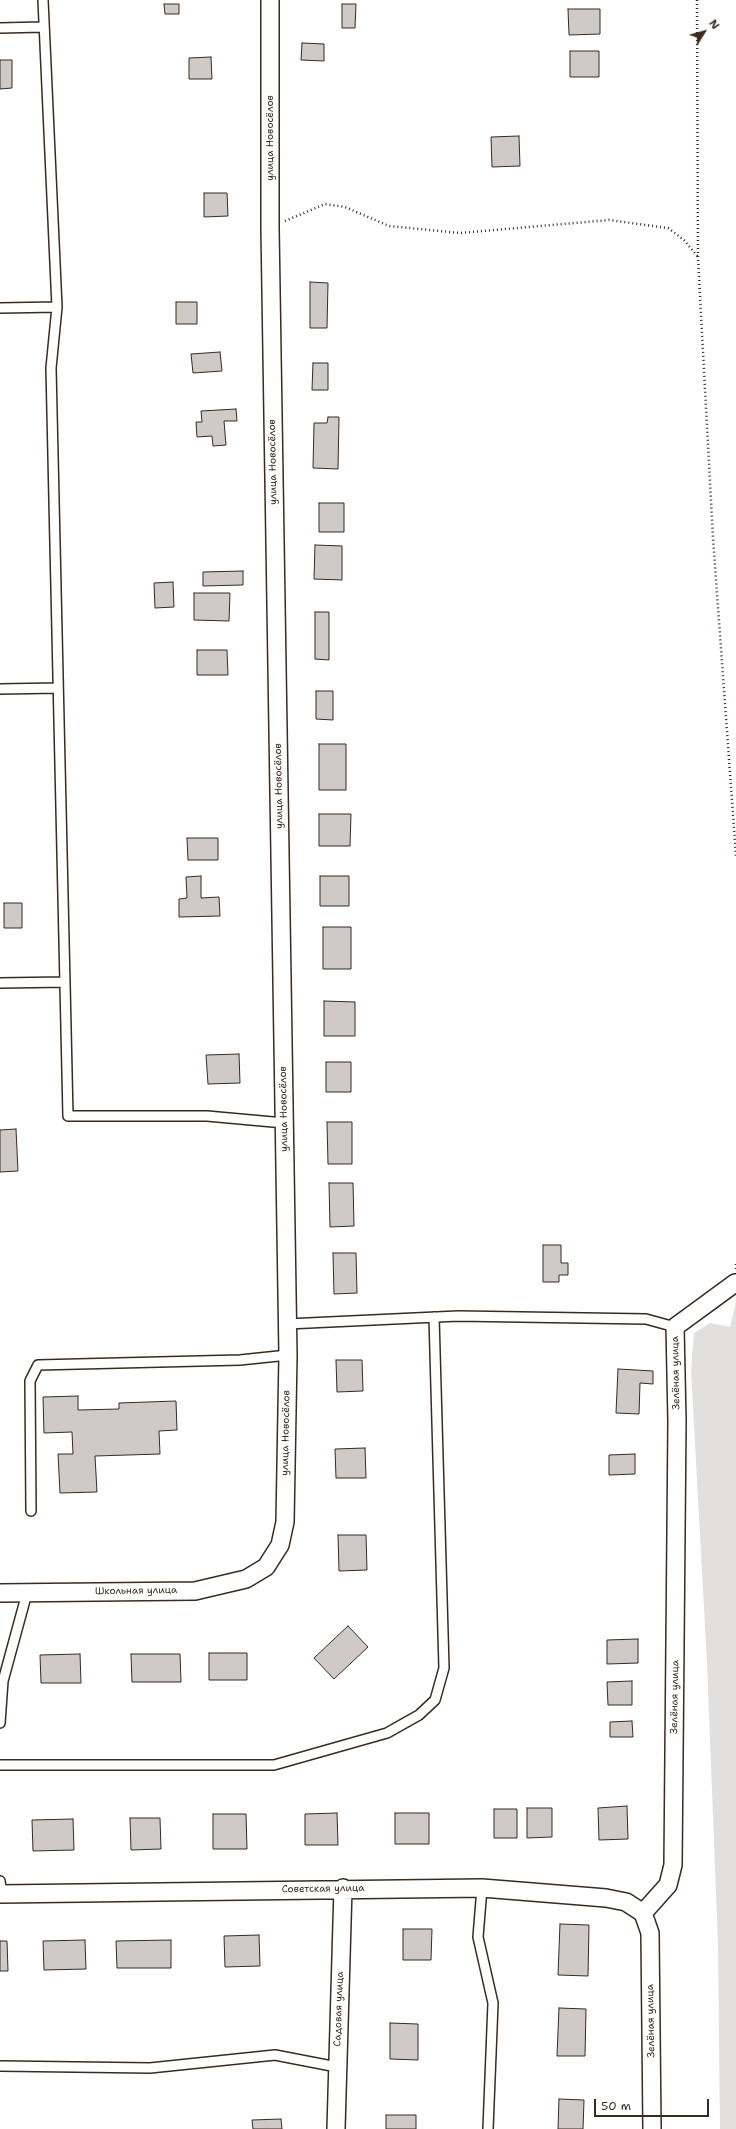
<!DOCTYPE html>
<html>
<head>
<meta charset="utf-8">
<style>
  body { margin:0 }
  #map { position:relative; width:736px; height:2129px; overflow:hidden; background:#fff; font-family:"Shantell Sans",sans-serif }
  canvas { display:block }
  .north { position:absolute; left:684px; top:12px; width:40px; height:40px; -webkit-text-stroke:3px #fff; paint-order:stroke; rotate:53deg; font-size:11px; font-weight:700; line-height:16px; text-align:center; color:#3b2a1e }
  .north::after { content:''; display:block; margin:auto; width:14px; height:18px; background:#3b2a1e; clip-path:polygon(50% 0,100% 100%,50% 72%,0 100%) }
  .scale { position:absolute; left:594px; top:2099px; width:115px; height:18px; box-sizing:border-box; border:2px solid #3b2a1e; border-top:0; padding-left:5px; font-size:12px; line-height:14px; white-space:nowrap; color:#3b2a1e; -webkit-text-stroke:3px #fff; paint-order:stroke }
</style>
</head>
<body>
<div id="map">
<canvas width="736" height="2129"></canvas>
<div class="north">N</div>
<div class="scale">50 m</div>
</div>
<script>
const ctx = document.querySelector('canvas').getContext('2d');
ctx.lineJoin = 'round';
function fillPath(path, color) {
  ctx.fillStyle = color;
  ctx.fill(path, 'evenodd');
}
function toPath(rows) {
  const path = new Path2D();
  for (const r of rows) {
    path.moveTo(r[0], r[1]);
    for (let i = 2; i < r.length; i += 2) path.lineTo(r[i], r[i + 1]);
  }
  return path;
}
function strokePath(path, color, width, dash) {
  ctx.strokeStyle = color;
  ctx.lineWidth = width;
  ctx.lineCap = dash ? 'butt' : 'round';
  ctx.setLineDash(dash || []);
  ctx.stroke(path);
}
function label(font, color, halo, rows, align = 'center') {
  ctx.font = font + ' "Shantell Sans",sans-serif';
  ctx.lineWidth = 4;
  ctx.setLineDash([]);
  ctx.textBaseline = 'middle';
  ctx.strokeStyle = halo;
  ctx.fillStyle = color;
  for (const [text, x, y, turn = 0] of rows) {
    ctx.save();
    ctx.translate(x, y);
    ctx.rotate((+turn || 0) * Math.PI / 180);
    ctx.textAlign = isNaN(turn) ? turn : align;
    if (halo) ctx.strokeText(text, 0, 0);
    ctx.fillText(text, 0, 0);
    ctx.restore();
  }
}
fillPath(toPath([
  [736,1302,736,2129,720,2129,718,1944,707,1663,691,1370,694,1333,710,1323,730,1327]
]), '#e2e0de');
const building = toPath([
  [164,4,179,4,179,14,165,14,164,4],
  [342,4,356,4,355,28,342,28,342,4],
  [568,9,600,9,600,34,569,35,568,9],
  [302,43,324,44,324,61,301,60,302,43],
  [570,51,599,51,599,77,570,77,570,51],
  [211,57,212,79,189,79,189,58,211,57],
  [0,60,12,60,12,88,0,89,0,60],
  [519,136,520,166,492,167,491,137,519,136],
  [204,193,227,193,228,216,204,217,204,193],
  [310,282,328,283,327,328,310,328,310,282],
  [176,302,197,302,197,324,176,324,176,302],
  [220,352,222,371,193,373,191,354,220,352],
  [313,363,328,363,328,390,312,390,313,363],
  [236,409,237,421,224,421,226,445,213,446,212,436,197,437,196,422,202,422,201,411,236,409],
  [328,417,339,417,338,469,313,468,314,423,327,423,328,417],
  [319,503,344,503,344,532,319,532,319,503],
  [315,545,342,546,342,580,314,579,315,545],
  [243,571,243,585,203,586,203,572,243,571],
  [173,582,174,607,155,608,154,583,173,582],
  [194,593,230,593,229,621,194,620,194,593],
  [315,612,329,612,329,660,315,659,315,612],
  [197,650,227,650,228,675,197,675,197,650],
  [316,691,333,691,333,720,316,719,316,691],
  [319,744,346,744,346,790,319,790,319,744],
  [319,814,351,814,350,846,319,846,319,814],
  [187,838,218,838,218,860,188,860,187,838],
  [201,876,201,898,219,897,220,916,179,917,179,899,187,898,186,877,201,876],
  [320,876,349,876,349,906,320,906,320,876],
  [4,903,22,903,22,928,4,928,4,903],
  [323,927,351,927,351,969,323,969,323,927],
  [324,1001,355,1002,355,1036,324,1036,324,1001],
  [239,1054,240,1083,208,1084,206,1055,239,1054],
  [326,1062,351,1062,351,1092,326,1092,326,1062],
  [327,1122,352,1122,352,1164,328,1164,327,1122],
  [16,1129,18,1171,0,1172,0,1130,16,1129],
  [329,1183,353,1183,354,1226,330,1227,329,1183],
  [543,1245,561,1245,561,1263,568,1263,568,1275,559,1275,559,1282,543,1282,543,1245],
  [333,1253,356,1253,357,1293,334,1294,333,1253],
  [336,1360,362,1360,363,1391,337,1392,336,1360],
  [618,1369,653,1371,653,1384,640,1383,639,1414,616,1413,618,1369],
  [78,1396,78,1410,119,1409,119,1403,176,1401,177,1430,159,1431,160,1454,95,1456,97,1492,60,1493,58,1454,73,1454,72,1432,44,1433,43,1397,78,1396],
  [365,1448,366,1478,336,1478,335,1449,365,1448],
  [635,1454,635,1474,609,1475,609,1455,635,1454],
  [338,1535,366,1535,367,1570,339,1571,338,1535],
  [348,1626,368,1647,334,1679,314,1658,348,1626],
  [638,1639,638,1663,607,1664,607,1640,638,1639],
  [209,1653,247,1653,247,1680,209,1680,209,1653],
  [80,1654,81,1683,41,1683,40,1655,80,1654],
  [131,1654,180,1654,181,1682,132,1682,131,1654],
  [632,1681,632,1705,608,1705,607,1682,632,1681],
  [632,1721,633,1737,610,1737,610,1722,632,1721],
  [627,1806,628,1839,599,1840,598,1808,627,1806],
  [527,1808,552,1808,552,1837,527,1838,527,1808],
  [494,1809,517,1809,517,1838,494,1838,494,1809],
  [337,1813,338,1845,305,1845,305,1814,337,1813],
  [395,1813,429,1813,429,1844,395,1844,395,1813],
  [213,1814,246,1814,247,1849,213,1849,213,1814],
  [130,1818,160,1818,161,1849,131,1850,130,1818],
  [73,1819,74,1850,33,1851,32,1820,73,1819],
  [560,1924,589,1925,588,1976,558,1975,560,1924],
  [403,1929,432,1929,431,1960,403,1960,403,1929],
  [259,1935,260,1966,225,1967,224,1936,259,1935],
  [85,1940,86,1969,44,1970,43,1941,85,1940],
  [171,1940,171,1968,117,1968,116,1941,171,1940],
  [0,1941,7,1941,8,1971,0,1971,0,1941],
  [559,2008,586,2009,585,2056,557,2056,559,2008],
  [390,2023,418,2024,418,2060,390,2059,390,2023],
  [559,2099,584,2100,583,2129,558,2129,559,2099],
  [386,2115,416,2115,416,2129,386,2129,386,2115],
  [281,2119,282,2129,253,2129,252,2120,281,2119]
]);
fillPath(building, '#cfcac7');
strokePath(building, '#3b2a1e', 1);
const lane = toPath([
  [43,0,57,307,51,368,68,1116,207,1116,284,1123],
  [0,28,43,27],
  [0,308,57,307],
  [0,689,58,688],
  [0,983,65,982],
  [287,1324,458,1316,646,1319,675,1327],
  [31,1511,30,1381,38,1365,240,1360,288,1355],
  [0,1723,3,1681,27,1593],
  [0,1765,274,1765,387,1733,419,1715,435,1700,444,1668,434,1317],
  [0,1881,2,1894],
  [482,1888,478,1937,493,2003,488,2129],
  [0,2066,150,2068,275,2055,337,2067]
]);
const street = toPath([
  [0,1593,195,1591,246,1579,266,1567,280,1545,285,1522,288,1355,270,228,270,0],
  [0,1894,482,1888,606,1898,626,1902,643,1913],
  [336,2129,343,1888],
  [652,2129,650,1933,643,1913,668,1885,673,1865,677,1421,675,1327,735,1283]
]);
strokePath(lane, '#3b2a1e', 12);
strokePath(street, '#3b2a1e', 20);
strokePath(toPath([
  [697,0,698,258,713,538,736,856],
  [285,221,325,204,345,207,389,226,460,233,609,220,668,228,684,240,698,257],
  [736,1269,736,1263]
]), '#3b2a1e', 2.5, [1, 3]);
strokePath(lane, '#fff', 9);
strokePath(street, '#fff', 17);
label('10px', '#3b2a1e', '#fff', [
  ["улица Новосёлов",270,138,-90],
  ["улица Новосёлов",273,462,-91],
  ["улица Новосёлов",279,786,-91],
  ["улица Новосёлов",284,1109,-91],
  ["Зелёная улица",676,1373,-91],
  ["улица Новосёлов",286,1433,-89],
  ["Школьная улица",136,1591,-1],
  ["Зелёная улица",675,1697,-89],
  ["Советская улица",323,1889,-1],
  ["Садовая улица",339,2009,-88],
  ["Зелёная улица",651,2021,-91]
]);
</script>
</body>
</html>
